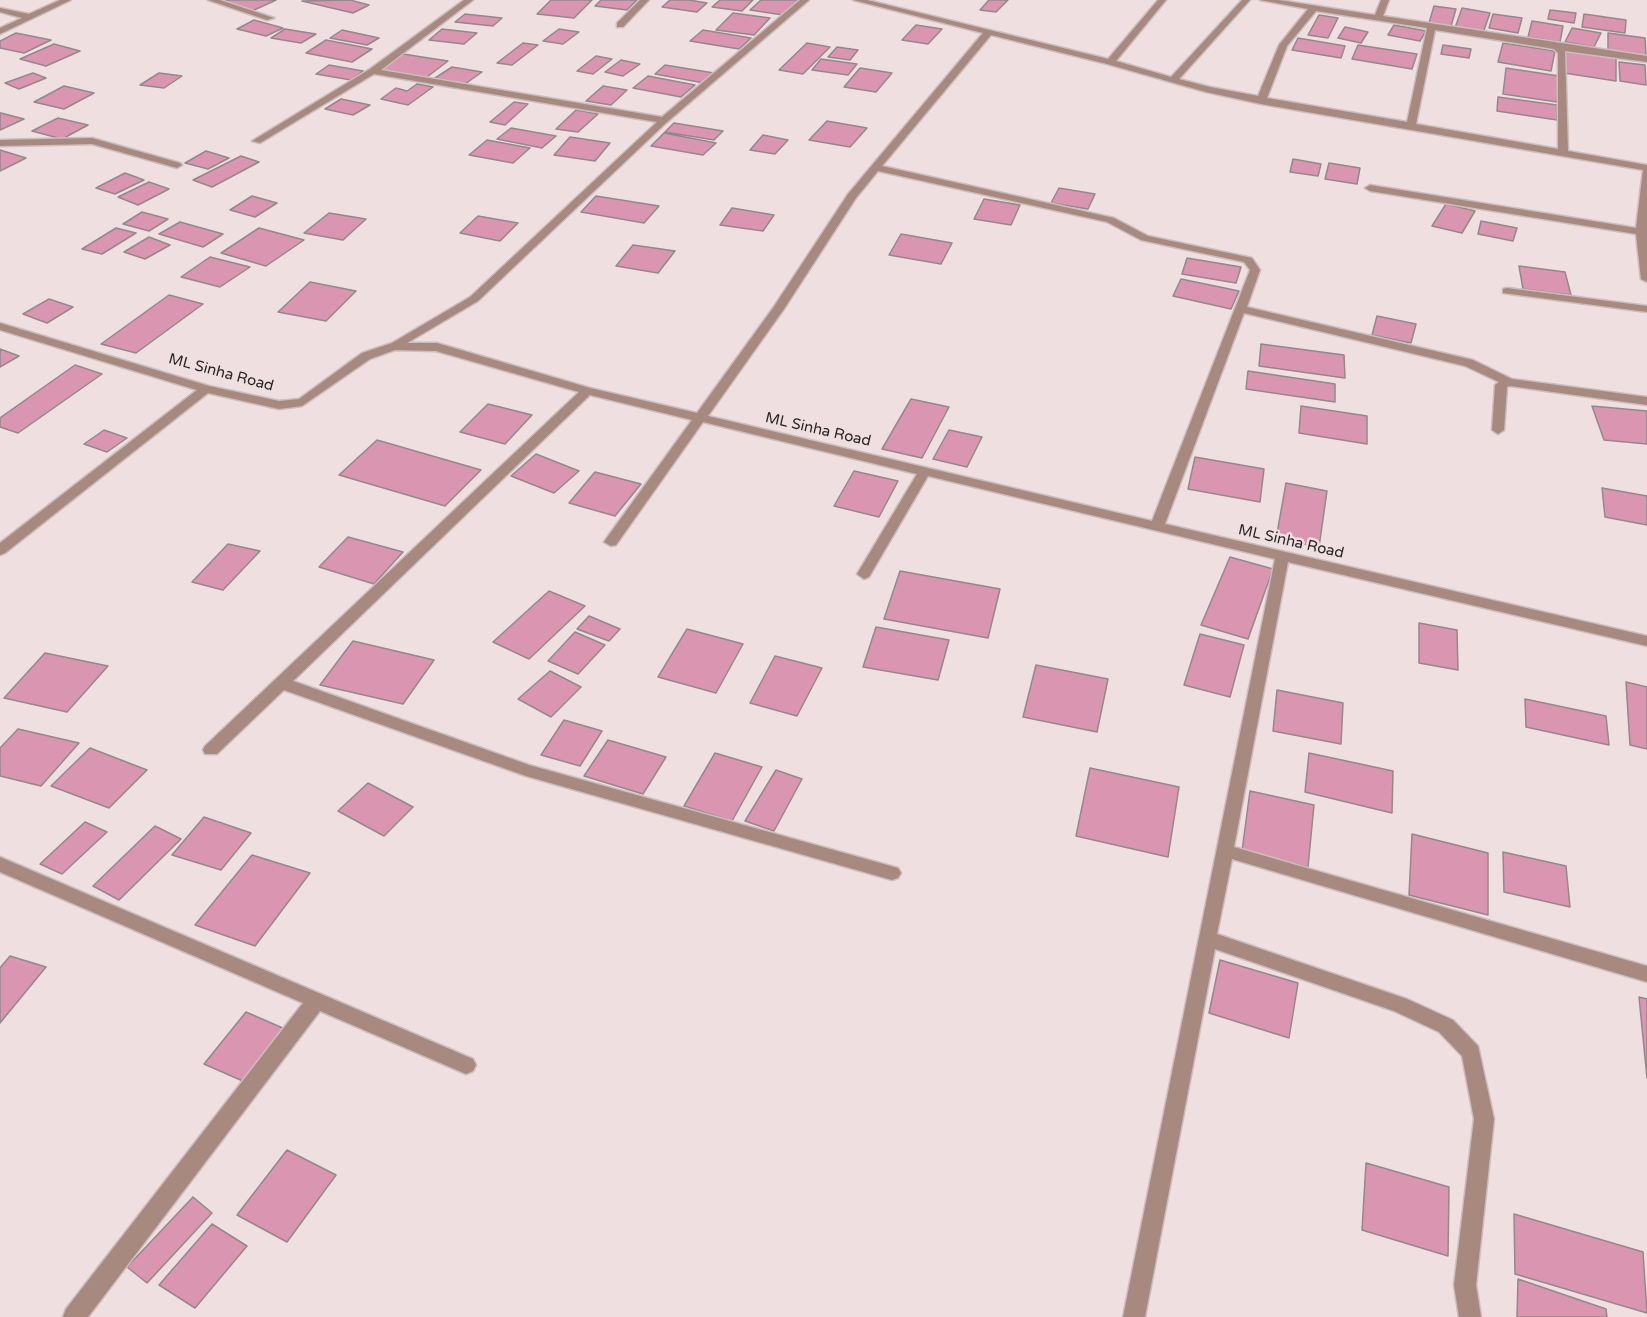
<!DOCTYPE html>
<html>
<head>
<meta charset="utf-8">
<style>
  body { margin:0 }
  canvas { display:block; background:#f0dfe0 }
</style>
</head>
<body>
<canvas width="1647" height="1317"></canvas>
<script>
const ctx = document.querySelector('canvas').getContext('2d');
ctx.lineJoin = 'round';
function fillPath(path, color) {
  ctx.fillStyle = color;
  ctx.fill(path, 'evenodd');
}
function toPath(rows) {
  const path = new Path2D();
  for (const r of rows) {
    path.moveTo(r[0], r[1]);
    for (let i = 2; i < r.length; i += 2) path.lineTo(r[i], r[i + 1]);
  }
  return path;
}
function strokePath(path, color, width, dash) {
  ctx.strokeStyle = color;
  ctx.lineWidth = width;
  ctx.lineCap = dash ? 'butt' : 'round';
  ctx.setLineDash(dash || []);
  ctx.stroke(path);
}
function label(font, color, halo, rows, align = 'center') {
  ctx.font = font + ' "Varela Round",sans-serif';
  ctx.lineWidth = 5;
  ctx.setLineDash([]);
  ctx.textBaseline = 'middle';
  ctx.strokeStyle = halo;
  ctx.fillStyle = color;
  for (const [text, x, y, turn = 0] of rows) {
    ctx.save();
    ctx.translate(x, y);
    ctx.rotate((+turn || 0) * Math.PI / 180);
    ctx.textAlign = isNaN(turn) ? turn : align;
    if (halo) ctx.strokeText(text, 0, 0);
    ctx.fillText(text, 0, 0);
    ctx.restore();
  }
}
const building = toPath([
  [228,0,276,0,252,11,222,2,228,0],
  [350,0,369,5,353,13,302,1,350,0],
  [551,0,592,0,574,18,537,14,551,0],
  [601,0,637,0,627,10,595,6,601,0],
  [670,0,689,0,707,3,697,12,662,7,670,0],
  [720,0,753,0,742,11,712,7,720,0],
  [761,0,799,0,783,15,750,10,761,0],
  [989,0,1008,0,996,12,980,10,989,0],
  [1434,6,1456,9,1451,26,1429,23,1434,6],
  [1462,8,1490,13,1483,33,1455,28,1462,8],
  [1550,10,1576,13,1574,23,1548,19,1550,10],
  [733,13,770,18,754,35,716,30,733,13],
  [465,14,502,18,493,26,455,22,465,14],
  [1493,14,1522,18,1518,33,1489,28,1493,14],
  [1584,14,1626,20,1625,33,1582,27,1584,14],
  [1319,15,1338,18,1328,38,1308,35,1319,15],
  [254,20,283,28,266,36,237,29,254,20],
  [1532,21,1563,26,1560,42,1528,37,1532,21],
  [916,25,942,29,928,44,902,40,916,25],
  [1394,25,1426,31,1420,41,1388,35,1394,25],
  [1345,27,1368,32,1361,43,1338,38,1345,27],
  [1572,28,1601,33,1594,47,1565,42,1572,28],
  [285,29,316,34,301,43,271,38,285,29],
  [442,29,477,33,464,44,429,40,442,29],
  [559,29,579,32,563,44,543,41,559,29],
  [342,30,379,38,367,45,330,38,342,30],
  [703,30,751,38,739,49,690,41,703,30],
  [16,33,51,40,24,53,0,48,0,41,16,33],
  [1608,33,1645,38,1646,56,1608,50,1608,33],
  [1298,38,1345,46,1341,58,1292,50,1298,38],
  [326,40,372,49,352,62,306,53,326,40],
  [523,43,538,45,512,65,497,63,523,43],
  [807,43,830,47,803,74,779,70,807,43],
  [1503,43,1555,51,1551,71,1498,62,1503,43],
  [54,44,80,51,46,66,20,59,54,44],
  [1358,45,1417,54,1412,69,1352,59,1358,45],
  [1443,45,1471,49,1469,58,1441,54,1443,45],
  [837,47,858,50,850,60,828,57,837,47],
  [1566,51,1616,58,1616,81,1564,73,1566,51],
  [403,54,448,61,427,77,382,70,403,54],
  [596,56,612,59,593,74,577,71,596,56],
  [821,59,857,64,848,75,812,70,821,59],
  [621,60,640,64,623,76,605,72,621,60],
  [1619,62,1645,65,1646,85,1620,81,1619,62],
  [329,65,363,71,351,80,316,74,329,65],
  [665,65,714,73,704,83,655,74,665,65],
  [452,67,482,72,465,84,435,78,452,67],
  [860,68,892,73,876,92,844,87,860,68],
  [1506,68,1559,76,1557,102,1503,94,1506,68],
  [33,73,46,78,19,89,5,83,33,73],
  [159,73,182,76,164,88,140,85,159,73],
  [648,76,695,85,681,97,633,88,648,76],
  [417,84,433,87,408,105,381,99,396,88,407,91,417,84],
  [64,86,94,93,64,109,34,102,64,86],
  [603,86,627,90,611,105,586,101,603,86],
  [1498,97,1557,105,1557,120,1497,111,1498,97],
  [341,99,370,105,353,115,325,109,341,99],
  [514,102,528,104,505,125,490,122,514,102],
  [576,110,598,114,578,132,556,129,576,110],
  [0,113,1,113,24,119,0,130,0,113],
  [58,118,88,125,62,139,32,131,58,118],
  [827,121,867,128,850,147,809,140,827,121],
  [674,123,723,131,714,140,665,132,674,123],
  [511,128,556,136,542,148,497,139,511,128],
  [664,133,716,143,703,155,651,146,664,133],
  [763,135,788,140,775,154,750,150,763,135],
  [570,137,610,143,595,161,554,155,570,137],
  [487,140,530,148,513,163,469,155,487,140],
  [0,150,26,158,0,171,0,150],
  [206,151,229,158,208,169,185,163,206,151],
  [241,156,259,162,212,187,193,180,241,156],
  [1293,159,1321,164,1318,176,1290,172,1293,159],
  [1329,163,1360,168,1357,184,1325,179,1329,163],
  [125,173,144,180,115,194,96,188,125,173],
  [149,182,169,189,138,205,118,197,149,182],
  [1059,188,1095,194,1088,209,1051,203,1059,188],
  [252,196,277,203,255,217,230,210,252,196],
  [596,196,659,206,644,223,581,212,596,196],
  [984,199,1020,205,1011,225,974,219,984,199],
  [1446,204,1475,211,1462,233,1432,226,1446,204],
  [732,208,774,215,763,231,720,225,732,208],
  [142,212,168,219,149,231,123,224,142,212],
  [329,213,366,219,343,240,304,233,329,213],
  [478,216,518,223,500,241,460,233,478,216],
  [1481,221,1517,228,1513,241,1478,234,1481,221],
  [180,222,223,234,203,247,159,234,180,222],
  [116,228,136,233,102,254,82,249,116,228],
  [259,228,304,240,266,266,221,253,259,228],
  [901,234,952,243,941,264,889,255,901,234],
  [149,237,170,245,145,259,124,252,149,237],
  [633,245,675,251,658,273,616,266,633,245],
  [210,257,250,267,220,287,181,277,210,257],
  [1187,258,1241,267,1236,283,1182,274,1187,258],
  [1519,266,1565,272,1571,295,1523,289,1519,266],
  [1181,279,1239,291,1231,309,1173,296,1181,279],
  [310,282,356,291,326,321,278,312,310,282],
  [169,295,203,304,136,353,101,344,169,295],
  [49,299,73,307,47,323,23,314,49,299],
  [1377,316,1416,324,1411,343,1372,335,1377,316],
  [1261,344,1344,355,1345,378,1259,366,1261,344],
  [0,349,19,356,0,367,0,349],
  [75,365,102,374,18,433,0,427,0,418,75,365],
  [1248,371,1335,384,1335,402,1246,389,1248,371],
  [911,399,949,407,922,458,882,449,911,399],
  [488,404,532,415,505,444,460,432,488,404],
  [1301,406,1367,416,1367,444,1299,433,1301,406],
  [1592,406,1647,411,1647,444,1604,440,1592,406],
  [104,430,127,438,107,452,84,444,104,430],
  [949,430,982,437,967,467,933,459,949,430],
  [377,440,481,470,445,506,339,475,377,440],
  [536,454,579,471,554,493,511,476,536,454],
  [1195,457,1264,469,1260,502,1188,489,1195,457],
  [854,471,898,481,879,517,834,506,854,471],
  [595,472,641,484,615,516,569,503,595,472],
  [1286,483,1327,491,1319,547,1276,539,1286,483],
  [1602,488,1647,496,1647,525,1605,517,1602,488],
  [348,537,403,552,374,584,319,567,348,537],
  [228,544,260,551,223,590,192,582,228,544],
  [1230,557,1273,569,1248,639,1201,625,1230,557],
  [900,571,1000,589,988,638,884,619,900,571],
  [549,591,585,606,529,659,493,642,549,591],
  [589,616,620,629,609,641,577,629,589,616],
  [1419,623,1457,630,1458,670,1419,663,1419,623],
  [876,627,949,640,938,680,863,667,876,627],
  [687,629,743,644,716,693,658,677,687,629],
  [575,632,605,645,578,674,548,661,575,632],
  [1200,634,1244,645,1230,697,1184,685,1200,634],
  [353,641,434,660,403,704,320,685,353,641],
  [45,653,108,666,67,712,4,698,45,653],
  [775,656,822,668,797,716,750,703,775,656],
  [1036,665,1108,679,1097,732,1023,717,1036,665],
  [550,671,581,687,551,717,518,699,550,671],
  [1626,682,1647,687,1647,749,1630,745,1626,682],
  [1277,690,1343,703,1341,744,1273,731,1277,690],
  [1525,699,1606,716,1609,745,1526,727,1525,699],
  [564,720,602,731,580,766,541,755,564,720],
  [18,729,79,743,41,786,0,776,0,748,18,729],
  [608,740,666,757,643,794,584,776,608,740],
  [90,748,147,770,109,808,51,786,90,748],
  [715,753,762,767,732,821,684,806,715,753],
  [1309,753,1393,771,1392,813,1305,792,1309,753],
  [1090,768,1179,787,1168,857,1076,836,1090,768],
  [776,770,802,779,774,831,745,821,776,770],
  [368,783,413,807,384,836,338,811,368,783],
  [1250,791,1314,805,1308,867,1242,851,1250,791],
  [204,817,251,833,221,870,172,855,204,817],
  [85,822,107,832,62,874,40,864,85,822],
  [155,826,181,839,119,900,93,886,155,826],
  [1412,834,1488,853,1488,915,1409,895,1412,834],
  [1503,852,1566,866,1570,907,1504,892,1503,852],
  [252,855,310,873,255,946,195,925,252,855],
  [10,956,46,967,0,1023,0,968,10,956],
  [1220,960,1298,983,1289,1038,1209,1013,1220,960],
  [1639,997,1647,999,1647,1078,1639,997],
  [246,1012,285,1029,245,1082,204,1064,246,1012],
  [287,1150,336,1175,287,1242,237,1215,287,1150],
  [1366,1163,1449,1187,1448,1256,1362,1230,1366,1163],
  [193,1197,212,1213,147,1283,127,1267,193,1197],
  [1514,1214,1643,1252,1647,1313,1515,1274,1514,1214],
  [212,1224,247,1246,195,1308,159,1285,212,1224],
  [1518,1279,1606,1309,1607,1317,1517,1317,1518,1279]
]);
fillPath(building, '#da96b1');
strokePath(building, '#95878c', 1.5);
const street = toPath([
  [60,0,71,0,0,34,0,28,22,18,0,12,0,8,29,14,60,0],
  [208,0,220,0,274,18,267,20,208,0],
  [464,0,473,0,381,70,662,117,800,0,809,0,667,122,478,301,407,343,437,343,590,388,697,413,773,308,848,194,983,33,853,0,867,0,1108,59,1158,0,1166,0,1116,61,1171,77,1242,0,1250,0,1179,79,1210,87,1258,96,1279,45,1308,9,1260,0,1279,0,1375,15,1381,0,1389,0,1383,16,1647,56,1647,62,1565,51,1568,151,1647,165,1647,282,1641,279,1636,234,1370,191,1365,188,1370,185,1636,228,1643,170,1261,104,1206,92,1107,64,991,35,882,166,1114,218,1148,236,1252,258,1260,270,1247,307,1473,360,1512,379,1647,397,1647,405,1510,386,1507,387,1504,430,1498,434,1492,430,1495,385,1499,382,1465,366,1244,313,1165,524,1647,636,1647,646,1288,562,1234,847,1647,966,1647,982,1232,859,1217,934,1407,999,1453,1020,1478,1046,1494,1119,1476,1285,1481,1317,1459,1317,1454,1285,1474,1119,1462,1056,1439,1032,1394,1011,1215,949,1145,1317,1123,1317,1275,559,928,476,869,577,864,579,857,574,917,474,703,422,616,545,611,546,604,542,606,539,692,420,590,395,293,681,529,765,898,868,901,873,898,878,892,880,526,776,284,690,217,754,205,754,203,750,205,746,579,392,436,351,395,350,370,359,302,406,279,409,208,393,5,553,0,555,0,543,197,390,0,330,0,323,209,386,279,401,299,399,362,353,392,343,470,297,657,122,374,74,260,143,252,141,370,69,464,0],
  [1316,11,1427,28,1407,122,1267,98,1287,46,1316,11],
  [1435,30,1554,49,1558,53,1558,149,1416,124,1435,30],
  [878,171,1107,222,1141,240,1244,262,1250,270,1152,521,708,416,784,309,856,198,878,171],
  [640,0,649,0,623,27,617,27,617,23,640,0],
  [92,138,180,163,182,165,177,168,92,144,0,146,0,140,92,138],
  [1507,288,1647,306,1647,312,1503,293,1503,289,1507,288],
  [0,857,473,1059,476,1065,473,1071,466,1074,320,1011,88,1317,63,1317,66,1309,303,1003,0,872,0,857]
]);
strokePath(street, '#ccbdbe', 3);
fillPath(street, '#a7897f');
label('15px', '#292323', '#f0dfe0', [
  ["ML Sinha Road",221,373,15],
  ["ML Sinha Road",818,430,13],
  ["ML Sinha Road",1291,542,13]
]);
</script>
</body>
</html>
